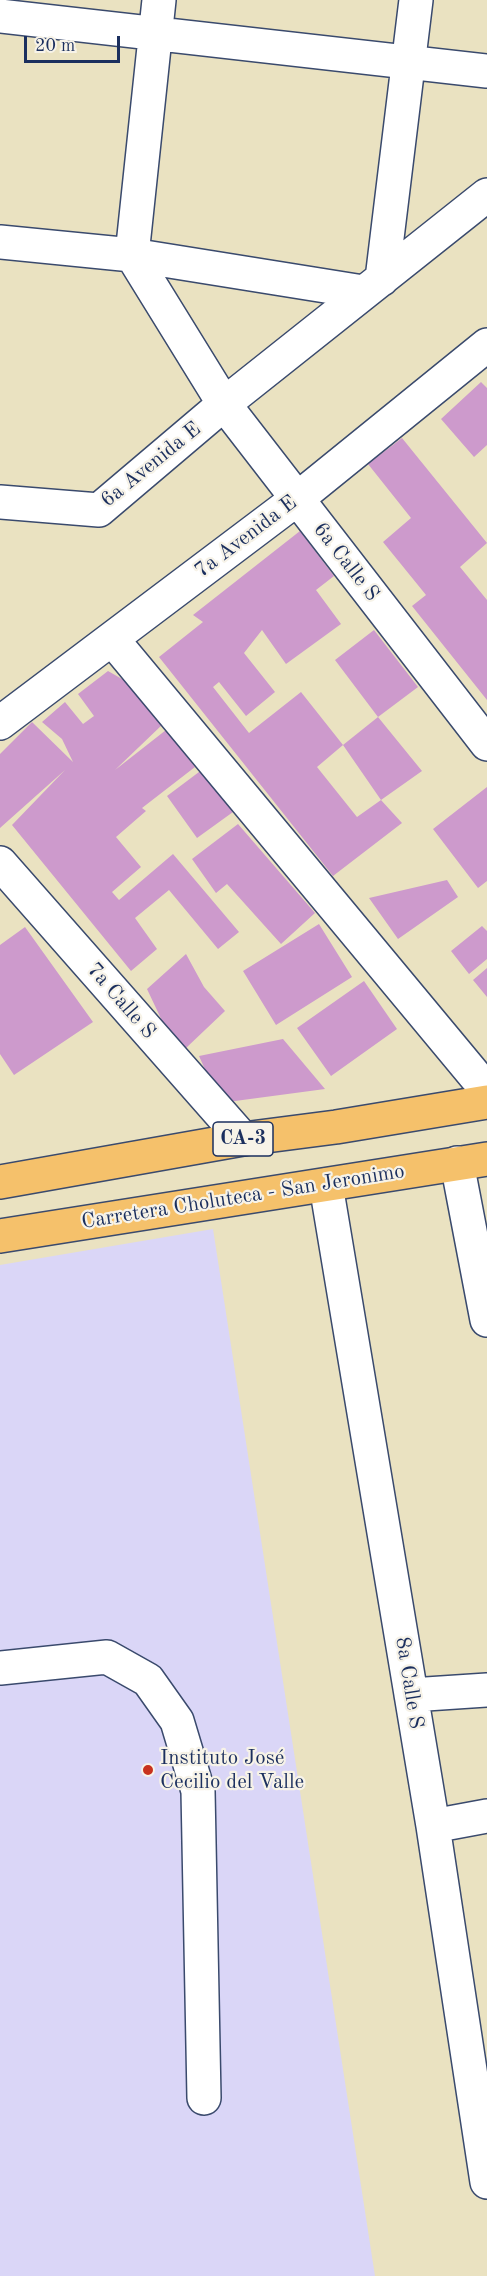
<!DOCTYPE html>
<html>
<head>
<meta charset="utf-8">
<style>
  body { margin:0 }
  #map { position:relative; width:487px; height:2276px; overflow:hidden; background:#eae2c1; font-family:"Old Standard TT",serif }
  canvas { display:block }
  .scale { position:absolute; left:24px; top:36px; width:96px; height:27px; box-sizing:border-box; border:3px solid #1b2f5e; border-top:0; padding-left:8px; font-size:18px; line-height:21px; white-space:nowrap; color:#1b2f5e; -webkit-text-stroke:4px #f7f3e8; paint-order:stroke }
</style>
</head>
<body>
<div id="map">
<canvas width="487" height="2276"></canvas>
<div class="scale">20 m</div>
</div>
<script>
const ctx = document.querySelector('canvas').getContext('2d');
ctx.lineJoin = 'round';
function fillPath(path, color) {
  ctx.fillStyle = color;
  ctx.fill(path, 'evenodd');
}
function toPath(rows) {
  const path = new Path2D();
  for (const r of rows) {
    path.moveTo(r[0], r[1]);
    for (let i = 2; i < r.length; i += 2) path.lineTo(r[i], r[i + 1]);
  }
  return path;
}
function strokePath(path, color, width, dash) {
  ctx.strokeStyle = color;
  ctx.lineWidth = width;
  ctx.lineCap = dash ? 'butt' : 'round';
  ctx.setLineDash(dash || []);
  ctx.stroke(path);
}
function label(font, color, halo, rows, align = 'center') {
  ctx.font = font + ' "Old Standard TT",serif';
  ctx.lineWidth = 4.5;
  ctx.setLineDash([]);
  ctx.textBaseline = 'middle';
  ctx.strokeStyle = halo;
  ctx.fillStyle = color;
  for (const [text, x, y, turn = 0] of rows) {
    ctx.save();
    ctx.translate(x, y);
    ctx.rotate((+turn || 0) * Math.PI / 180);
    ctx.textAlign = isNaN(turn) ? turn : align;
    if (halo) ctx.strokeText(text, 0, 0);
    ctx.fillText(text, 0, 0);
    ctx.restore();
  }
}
fillPath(toPath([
  [213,1229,375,2276,0,2276,0,1265]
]), '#dad6f7');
fillPath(toPath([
  [481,382,487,388,487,445,474,457,441,419],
  [402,438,487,543,460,567,487,600,487,700,412,606,426,595,383,542,411,518,368,464],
  [300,531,334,576,316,590,341,624,286,664,262,630,244,653,275,692,246,716,219,682,213,687,249,733,301,692,343,745,317,767,357,817,381,800,402,823,333,876,159,657,203,622,193,615],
  [374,630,418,687,378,717,335,660],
  [108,671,136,687,163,724,115,770,166,730,195,767,142,808,146,811,116,837,141,867,112,892,119,900,173,854,239,932,218,949,169,890,135,918,157,949,131,971,12,825,65,770,0,828,0,754,32,722,73,762,62,739,42,722,65,702,83,724,94,716,78,694],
  [378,717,422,771,381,800,343,745],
  [203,769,233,812,197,838,167,796],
  [487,787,487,881,478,888,433,829],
  [238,824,315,913,281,944,227,884,216,893,192,859],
  [447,880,458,897,398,939,369,898],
  [319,924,352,977,276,1025,243,971],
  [482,926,487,931,487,959,469,974,451,951],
  [25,927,93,1022,14,1075,0,1054,0,945],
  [186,954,204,987,225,1011,186,1048,164,1025,147,989],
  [487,968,487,997,473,980],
  [364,981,397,1029,331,1076,297,1028],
  [283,1039,325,1089,220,1103,199,1056]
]), '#cd9acc');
const minor = toPath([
  [0,16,487,71],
  [0,242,132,255,363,292],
  [132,255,224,404,487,744],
  [132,255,159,0],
  [382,279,416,0],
  [0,502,99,510,224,404,487,195],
  [112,639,476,1077],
  [0,723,297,499,487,345],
  [0,863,243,1139],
  [457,1163,487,1320],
  [326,1185,433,1826,487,2182],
  [0,1668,107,1657,148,1680,177,1721,198,1791,204,2098],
  [411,1695,487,1690],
  [433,1826,487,1816]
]);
const highway = toPath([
  [0,1182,243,1139,336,1127,487,1102],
  [0,1236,487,1159]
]);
strokePath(minor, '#3a4a6d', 36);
strokePath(highway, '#3a4a6d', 36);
strokePath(minor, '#fff', 33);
strokePath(highway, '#f5c16b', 33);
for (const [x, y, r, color] of [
  [148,1770,6,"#c8321e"]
]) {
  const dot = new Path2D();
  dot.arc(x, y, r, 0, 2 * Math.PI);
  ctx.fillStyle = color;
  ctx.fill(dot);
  strokePath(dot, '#f7f3e8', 2);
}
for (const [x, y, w] of [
  [243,1139,60]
]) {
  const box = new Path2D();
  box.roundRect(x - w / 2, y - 17, w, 34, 4.5);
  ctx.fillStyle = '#f7f3e8';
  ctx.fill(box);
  strokePath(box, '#1b2f5e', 1.5);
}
label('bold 20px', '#1b2f5e', null, [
  ["CA-3",243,1139]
]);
label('21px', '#1b2f5e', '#f7f3e8', [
  ["6a Avenida E",151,465,-39],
  ["7a Avenida E",246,537,-37],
  ["6a Calle S",346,562,52],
  ["7a Calle S",121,1001,49],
  ["Carretera Choluteca - San Jeronimo",243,1197,-9],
  ["8a Calle S",409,1683,81]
]);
label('21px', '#1b2f5e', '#f7f3e8', [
  ["Instituto José",160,1758],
  ["Cecilio del Valle",160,1782]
], 'left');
</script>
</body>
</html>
